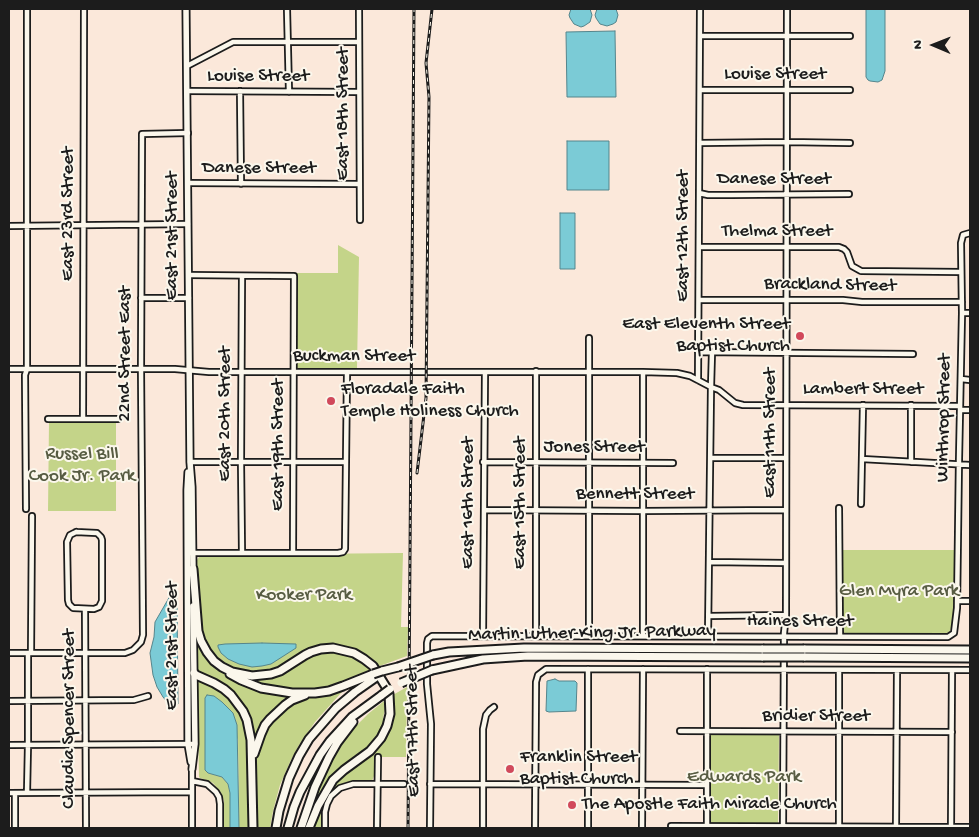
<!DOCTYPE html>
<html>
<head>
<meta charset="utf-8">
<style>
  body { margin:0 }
  #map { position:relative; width:979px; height:837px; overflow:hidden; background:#fbe8da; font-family:"Gochi Hand",sans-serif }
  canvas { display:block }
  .frame { position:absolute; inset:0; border:10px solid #1c1c1c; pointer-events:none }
  .north { position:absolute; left:909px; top:20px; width:50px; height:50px; -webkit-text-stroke:4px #fbf7ec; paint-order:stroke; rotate:271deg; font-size:14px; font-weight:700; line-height:20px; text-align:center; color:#1c1c1c }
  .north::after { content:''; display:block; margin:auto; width:18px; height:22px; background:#1c1c1c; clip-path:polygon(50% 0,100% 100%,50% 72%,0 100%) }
</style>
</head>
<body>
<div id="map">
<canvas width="979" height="837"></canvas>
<div class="frame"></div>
<div class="north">N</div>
</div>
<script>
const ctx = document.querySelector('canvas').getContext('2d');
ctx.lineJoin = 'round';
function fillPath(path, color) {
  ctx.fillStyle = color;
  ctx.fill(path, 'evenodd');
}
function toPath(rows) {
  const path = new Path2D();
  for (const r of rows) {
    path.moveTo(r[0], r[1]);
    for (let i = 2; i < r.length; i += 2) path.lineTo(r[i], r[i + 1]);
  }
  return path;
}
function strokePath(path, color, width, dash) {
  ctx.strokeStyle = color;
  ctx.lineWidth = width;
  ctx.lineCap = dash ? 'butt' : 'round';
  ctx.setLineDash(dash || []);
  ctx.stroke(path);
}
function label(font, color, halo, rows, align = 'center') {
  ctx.font = font + ' "Gochi Hand",sans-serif';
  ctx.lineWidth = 4;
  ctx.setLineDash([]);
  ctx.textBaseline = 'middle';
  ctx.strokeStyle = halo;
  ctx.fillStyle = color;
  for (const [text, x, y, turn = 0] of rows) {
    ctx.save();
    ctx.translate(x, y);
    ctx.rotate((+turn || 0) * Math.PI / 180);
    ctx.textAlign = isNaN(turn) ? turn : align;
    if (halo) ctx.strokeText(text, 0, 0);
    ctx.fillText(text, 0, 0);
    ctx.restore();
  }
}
fillPath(toPath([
  [338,245,359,257,357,368,296,368,297,273,338,273],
  [49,422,116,422,116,511,48,511],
  [843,550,955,550,954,614,950,632,943,634,843,634],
  [403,553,401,627,408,627,407,656,377,667,365,657,319,648,318,646,298,655,279,668,258,674,233,670,217,658,216,660,204,642,206,640,203,632,201,631,200,625,197,560,199,557,202,555],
  [197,644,199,644,205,656,214,666,236,681,262,691,290,696,290,699,256,740,253,740,243,707,197,672],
  [325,651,338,652,353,656,364,663,370,670,328,687,315,690,272,690,247,679,261,679,274,676,307,656],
  [197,678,222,690,234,703,244,720,248,731,249,828,239,828,238,738,208,773,222,777,228,784,230,793,230,828,224,828,224,801,221,793,213,783,209,781,200,778,199,777],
  [407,687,406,757,375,757,375,767,374,767,374,776,372,781,347,782,335,789,328,795,324,804,322,811,322,828,311,828,318,811,338,778,364,759,394,713,391,696],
  [343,688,344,690,341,693,315,722,299,745,291,760,280,785,273,811,270,828,256,828,256,756,262,736,273,719,289,704,305,697],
  [384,701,385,709,383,718,386,719,379,736,369,749,339,771,307,828,304,828,315,794,331,759,354,728,368,714],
  [710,734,779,734,778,823,710,823]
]), '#c4d489');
const water = toPath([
  [571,9,590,9,592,15,590,22,584,26,581,27,574,24,570,18,569,15,571,9],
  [597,9,616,9,618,15,616,22,613,24,607,26,600,24,596,18,595,15,597,9],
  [866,9,885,9,885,71,882,80,878,82,870,81,868,80,866,77,866,9],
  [615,31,616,97,567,97,566,32,615,31],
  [567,141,609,141,609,190,567,190,567,141],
  [560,213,575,213,575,269,560,269,560,213],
  [173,595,176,596,177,599,178,704,174,708,171,707,163,697,157,687,153,675,150,653,154,637,155,622,170,596,173,595],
  [262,643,296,644,296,648,271,664,262,666,252,667,239,664,228,659,221,653,218,647,218,645,225,644,262,643],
  [555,679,559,681,575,681,577,683,576,711,549,712,546,711,547,681,555,679],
  [207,695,214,696,222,702,233,713,237,725,239,828,230,828,230,793,228,784,222,777,208,773,205,770,205,698,207,695]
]);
fillPath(water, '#7bcbd6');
strokePath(water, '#55858c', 1);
const minor = toPath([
  [287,9,289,92],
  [359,9,360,220],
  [700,36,850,36],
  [187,66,233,42,359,42],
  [700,90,850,90],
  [187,91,359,92],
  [240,91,241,184],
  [700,143,787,142,850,143],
  [188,183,359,184],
  [699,193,708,195,731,195,849,194],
  [9,226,188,224],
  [699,247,839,247,844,249,847,252,852,266,861,271,961,272],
  [189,275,294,276,293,553],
  [242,276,241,462,242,553],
  [141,298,189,298],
  [699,300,843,300,862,302,962,302],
  [962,313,970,313],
  [698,352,913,354],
  [712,352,711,387,719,390,735,403,743,405,960,406],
  [9,369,175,369,209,372,643,372,677,373,690,376,711,387,708,636],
  [961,379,970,380],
  [698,380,700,9],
  [960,410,970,410],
  [48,419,118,419],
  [83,419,84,9],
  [711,458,786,458],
  [862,459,970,465],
  [190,462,346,462],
  [483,462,673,463],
  [911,462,911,405],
  [861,504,863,405],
  [839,508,840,637],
  [26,509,25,375,27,369,27,9],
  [484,510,643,511,786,510],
  [76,532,97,533,101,537,102,540,102,601,99,607,94,609,73,608,69,604,68,600,67,542,70,535,76,532],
  [190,553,338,553,343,552,345,549,347,373],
  [710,562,786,563],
  [957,601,970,601],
  [85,609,86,828],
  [709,616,786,615],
  [483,635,485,372],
  [589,635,589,338],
  [536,636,536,371],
  [643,636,643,372],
  [9,653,125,653,133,650,141,642,143,635,141,369,142,134,188,133],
  [31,653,32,516],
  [588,669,588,828],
  [9,701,134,700,148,696],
  [680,731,952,732],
  [9,745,195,744],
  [192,769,192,828],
  [192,781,207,784,216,792,219,797,220,804,220,828],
  [430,784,707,785],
  [9,793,192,792],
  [15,793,15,828],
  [27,793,28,745,28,653],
  [671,826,970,827],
  [707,827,707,669],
  [325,828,325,812,327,804,331,796,340,788,353,784,404,784],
  [377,828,378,757],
  [430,828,431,724,427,684,427,643,428,639,432,636,945,637,948,637,954,633,957,608,959,459,962,313,961,243,963,235,970,233],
  [483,828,483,729,486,715,490,710,494,707],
  [535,828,536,682,538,675,546,669,970,670],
  [642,828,643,669],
  [783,828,784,633,786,615,787,9],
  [839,828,839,670],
  [896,828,897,670],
  [951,828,952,670]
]);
const major = toPath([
  [186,9,190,462,192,487,193,571],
  [188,472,187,490,188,744,191,762],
  [192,769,195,744,193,606]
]);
const highway = toPath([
  [193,569,198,631,201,641,207,652,214,661,222,667,232,672,252,676,271,674,280,671,305,655,311,652,321,649,333,648,354,653,364,659,373,666,386,687,389,694,390,714,387,726,381,738,370,751,344,770,333,780,318,806,309,828],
  [804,649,970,650],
  [433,655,449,652,524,648,763,649],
  [804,657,970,658],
  [432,670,483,659,528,656,763,657],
  [382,671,398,667],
  [194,673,196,675,214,683,224,689,231,695,243,711,247,720,251,740,253,828],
  [230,674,241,680,261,688,292,693,315,693,329,691,343,686,373,674],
  [254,754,261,734,265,725,270,719,285,705,292,700,305,695],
  [276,828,279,811,289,778,299,756,309,739,336,708,355,692,375,678],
  [288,828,294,807,300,792,320,755,330,741,352,717,382,695],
  [301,828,315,787,329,757,337,743,353,722]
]);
strokePath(minor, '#1c1c1c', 8);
strokePath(major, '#1c1c1c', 9);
strokePath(highway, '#1c1c1c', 11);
strokePath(minor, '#fbf7ec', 4.5);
strokePath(major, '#fbf7ec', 5.5);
strokePath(highway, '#fbf7ec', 7);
const rail = toPath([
  [417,473,426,398,429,97,426,63,432,9],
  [408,828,414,9]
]);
strokePath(rail, '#1c1c1c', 3);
strokePath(rail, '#fbf7ec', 1, [4]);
const highwayBridge = toPath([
  [763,649,804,649],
  [763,657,804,657],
  [398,667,433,655],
  [373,674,382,671],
  [401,683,432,670],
  [382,695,390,689]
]);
strokePath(highwayBridge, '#1c1c1c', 11, []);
strokePath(highwayBridge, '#fbf7ec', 7);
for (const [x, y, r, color] of [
  [800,336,5,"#d1495b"],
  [331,401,5,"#d1495b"],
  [510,769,5,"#d1495b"],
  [572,805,5,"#d1495b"]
]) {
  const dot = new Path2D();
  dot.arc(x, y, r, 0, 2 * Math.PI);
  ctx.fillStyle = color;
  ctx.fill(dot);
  strokePath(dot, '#fbf7ec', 2);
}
label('19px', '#1c1c1c', '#fbf7ec', [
  ["Louise Street",775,75],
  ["Louise Street",258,77],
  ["East 18th Street",344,114,-90],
  ["Danese Street",259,169],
  ["Danese Street",774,180],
  ["East 23rd Street",69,214,-90],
  ["Thelma Street",777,232],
  ["East 21st Street",173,236,-90],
  ["East 12th Street",684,236,-90],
  ["Brackland Street",830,286,1],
  ["22nd Street East",126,354,-90],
  ["Buckman Street",354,357],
  ["Lambert Street",863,390],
  ["East 20th Street",226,414,-90],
  ["Winthrop Street",945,418,-89],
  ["East 11th Street",771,433,-90],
  ["East 19th Street",279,445,-90],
  ["Jones Street",594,448],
  ["Bennett Street",635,495],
  ["East 16th Street",469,503,-90],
  ["East 15th Street",521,503,-90],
  ["Haines Street",800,622],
  ["Martin Luther King Jr. Parkway",592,634,-1],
  ["East 21st Street",173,646,-90],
  ["Bridier Street",816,717],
  ["Claudia Spencer Street",70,719,-90],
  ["East 17th Street",414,731,-91]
]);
label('19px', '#1c1c1c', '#fbf7ec', [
  ["East Eleventh Street",790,325,"right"],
  ["Baptist Church",790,347,"right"],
  ["Floradale Faith",341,390],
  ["Temple Holiness Church",341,412],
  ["Franklin Street",520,758],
  ["Baptist Church",520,780],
  ["The Apostle Faith Miracle Church",582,805]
], 'left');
label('19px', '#575c42', '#fbf7ec', [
  ["Russel Bill",82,455],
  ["Cook Jr. Park",82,477],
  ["Glen Myra Park",899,592],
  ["Kooker Park",304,596],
  ["Edwards Park",744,778]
]);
</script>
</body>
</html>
